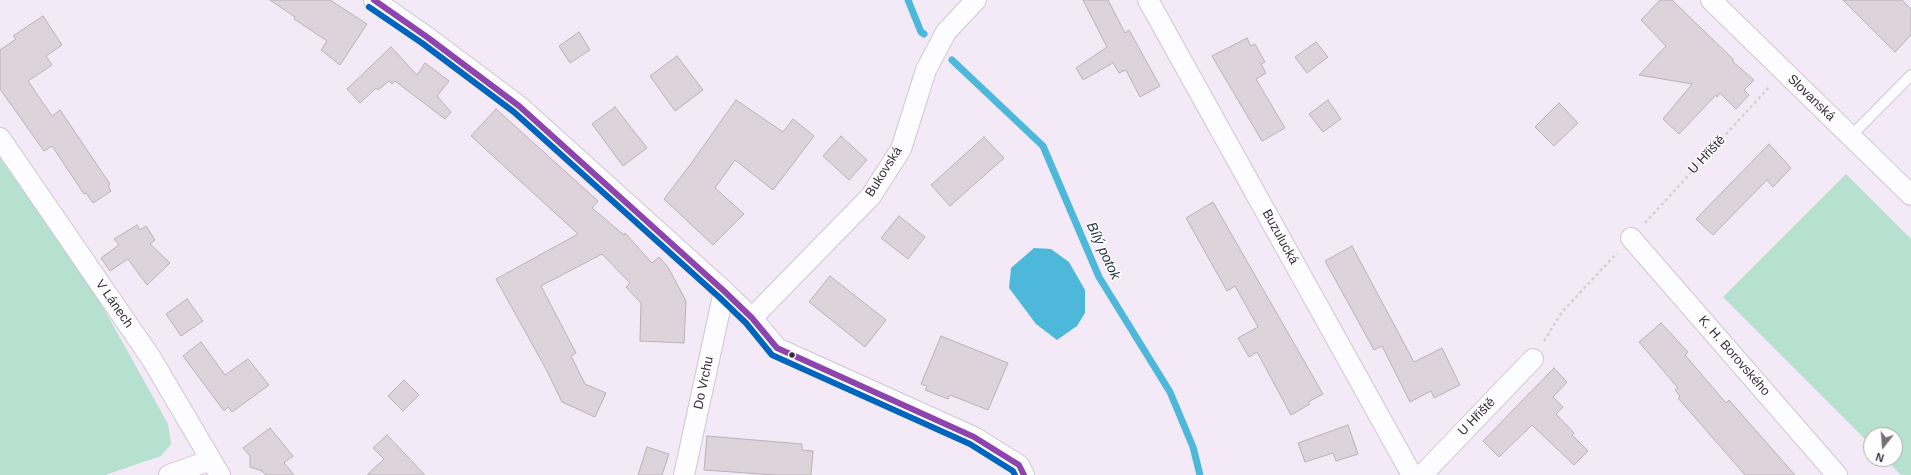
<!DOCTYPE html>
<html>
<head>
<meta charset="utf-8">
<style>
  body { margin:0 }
  #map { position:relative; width:1911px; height:475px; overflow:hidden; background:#f4eaf7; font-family:Helvetica,sans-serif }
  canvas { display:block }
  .north { position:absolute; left:1863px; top:427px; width:40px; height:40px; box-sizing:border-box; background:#fff; border:1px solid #aeaaaf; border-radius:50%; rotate:197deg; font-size:11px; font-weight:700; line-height:16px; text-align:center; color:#352b37 }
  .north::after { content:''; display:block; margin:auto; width:14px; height:18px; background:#786e7a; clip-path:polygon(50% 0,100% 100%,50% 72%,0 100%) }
</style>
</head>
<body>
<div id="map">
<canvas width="1911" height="475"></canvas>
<div class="north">N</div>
</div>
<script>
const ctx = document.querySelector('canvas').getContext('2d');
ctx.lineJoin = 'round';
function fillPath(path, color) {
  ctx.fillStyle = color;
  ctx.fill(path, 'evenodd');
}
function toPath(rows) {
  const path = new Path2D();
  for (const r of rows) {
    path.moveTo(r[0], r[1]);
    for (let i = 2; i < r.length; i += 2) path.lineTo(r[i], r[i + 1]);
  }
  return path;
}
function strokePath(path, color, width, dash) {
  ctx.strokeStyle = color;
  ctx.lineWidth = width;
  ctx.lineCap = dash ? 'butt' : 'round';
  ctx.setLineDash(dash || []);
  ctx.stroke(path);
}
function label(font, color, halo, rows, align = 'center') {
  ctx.font = font + ' Helvetica,sans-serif';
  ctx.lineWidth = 3;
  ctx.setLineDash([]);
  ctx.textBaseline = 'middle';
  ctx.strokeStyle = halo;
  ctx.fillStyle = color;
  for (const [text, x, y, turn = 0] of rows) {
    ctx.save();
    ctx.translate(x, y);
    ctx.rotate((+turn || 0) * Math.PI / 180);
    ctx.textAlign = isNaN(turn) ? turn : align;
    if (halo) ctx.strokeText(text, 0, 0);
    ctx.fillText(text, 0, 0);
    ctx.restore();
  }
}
fillPath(toPath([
  [0,158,89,282,168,424,171,444,161,456,105,475,0,475],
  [1846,174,1911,239,1911,475,1901,475,1885,459,1895,459,1895,435,1871,435,1871,445,1723,297]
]), '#b6e0cf');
fillPath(toPath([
  [1034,248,1051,249,1069,262,1085,290,1085,313,1077,326,1057,340,1036,324,1009,288,1011,268]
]), '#4db8da');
strokePath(toPath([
  [908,0,921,32,924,34],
  [952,60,1043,146,1099,277,1170,392,1193,447,1200,475]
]), '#4db8da', 7);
const building = toPath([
  [270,0,330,0,367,24,340,65,321,50,327,41,294,19,295,17,270,0],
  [1083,0,1108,0,1125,33,1129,30,1160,86,1140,97,1126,70,1119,73,1113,63,1083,80,1076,68,1107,47,1083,0],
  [1660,0,1672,0,1734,60,1732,61,1754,80,1744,90,1749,95,1736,109,1720,93,1717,97,1716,95,1679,134,1663,119,1692,84,1639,75,1666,46,1641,20,1660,0],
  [1843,0,1902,0,1911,9,1911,35,1895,52,1843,0],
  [43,16,62,45,46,56,52,65,28,81,52,116,60,110,110,184,108,186,111,191,93,203,86,193,84,194,52,146,44,151,0,89,0,50,16,39,13,36,43,16],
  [579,32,590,50,570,63,559,46,579,32],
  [1247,38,1251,46,1255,44,1265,62,1261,64,1266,73,1256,79,1285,128,1262,141,1212,56,1247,38],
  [1316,42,1328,57,1307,73,1295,57,1316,42],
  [391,47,417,75,425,63,449,81,437,96,451,112,445,119,395,81,392,84,389,81,378,90,376,88,360,103,347,89,391,47],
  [677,56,703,90,675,111,650,76,677,56],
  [736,100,783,132,793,119,814,136,773,190,735,160,715,188,744,214,713,245,664,199,690,165,736,100],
  [1328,100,1341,119,1323,132,1309,114,1328,100],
  [1559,103,1578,123,1554,146,1535,127,1559,103],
  [615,107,647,148,623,166,592,124,615,107],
  [496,109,598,201,592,208,624,235,625,233,652,263,659,257,668,267,686,301,684,343,640,341,641,303,626,287,630,283,602,254,541,286,576,353,571,356,585,384,606,393,595,417,562,402,546,369,496,279,578,234,471,136,496,109],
  [841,136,867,160,849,180,823,156,841,136],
  [984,137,1004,158,950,206,931,185,984,137],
  [1769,144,1791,168,1773,187,1767,180,1713,235,1696,219,1769,144],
  [1213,202,1323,394,1308,402,1310,404,1291,415,1257,352,1249,357,1238,338,1258,327,1235,286,1227,291,1186,218,1213,202],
  [899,216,925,237,908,259,881,238,899,216],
  [137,225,140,230,146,226,155,240,150,244,170,263,147,285,128,259,110,271,101,258,119,245,114,239,137,225],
  [1352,246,1414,362,1442,348,1460,385,1434,398,1431,391,1410,402,1382,346,1374,350,1325,261,1352,246],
  [830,276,886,320,865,347,809,302,830,276],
  [187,299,203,321,181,336,166,314,187,299],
  [1661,323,1688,352,1685,355,1726,403,1729,400,1795,475,1745,475,1732,460,1678,398,1680,396,1675,390,1678,388,1639,342,1661,323],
  [941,336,1008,363,988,410,950,395,948,399,925,390,927,386,921,384,941,336],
  [201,342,225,375,248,359,269,385,232,412,228,407,224,411,183,356,201,342],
  [1554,368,1567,382,1553,397,1563,407,1556,414,1574,433,1572,435,1588,451,1574,465,1532,425,1499,457,1483,441,1554,368],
  [404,380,419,395,403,411,388,396,404,380],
  [1348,425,1358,454,1336,461,1333,453,1305,462,1298,443,1348,425],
  [270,428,293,456,284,463,294,475,266,475,262,471,250,467,250,456,243,448,270,428],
  [387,435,425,475,367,475,384,459,373,448,387,435],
  [707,436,802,444,802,450,813,451,811,475,776,475,704,470,707,436],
  [647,447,669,454,662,475,638,475,647,447]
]);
fillPath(building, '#dfd3db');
strokePath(building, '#bcb0b8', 1);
const service = toPath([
  [1851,136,1911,75]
]);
const minor = toPath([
  [374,0,427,37,519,106,724,291,752,318,777,348,974,437,1019,465,1024,475],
  [1148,0,1412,475],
  [1711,0,1911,195],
  [0,138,151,358,220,475],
  [1631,238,1837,475],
  [752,318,871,196,901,149,926,70,946,32,976,0],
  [169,475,211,460],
  [684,475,724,291],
  [1422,475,1533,359]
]);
strokePath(service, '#cfc6d1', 12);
strokePath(minor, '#cfc6d1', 22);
strokePath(toPath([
  [1645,223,1770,86],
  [1544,341,1562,312,1617,253]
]), '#d4d0d4', 2.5, [3, 3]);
strokePath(service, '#fdfcfe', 10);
strokePath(minor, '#fdfcfe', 20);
strokePath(toPath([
  [374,0,427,37,519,106,724,291,752,318,777,348,974,437,1019,465,1024,475]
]), '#8e44ad', 6);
strokePath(toPath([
  [369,7,422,43,514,112,719,297,746,323,772,355,970,444,1013,471,1015,475]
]), '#0065bd', 6);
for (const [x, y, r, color] of [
  [792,355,3.5,"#352b37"]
]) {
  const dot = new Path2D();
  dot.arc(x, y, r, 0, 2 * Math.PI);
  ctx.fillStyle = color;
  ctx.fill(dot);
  strokePath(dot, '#fff', 1.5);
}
label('13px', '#352b37', '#fff', [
  ["Slovanská",1811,98,44],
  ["U Hřiště",1707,155,-47],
  ["Bukovská",884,172,-58],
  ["Buzulucká",1280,237,61],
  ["V Lánech",114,304,55],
  ["K. H. Borovského",1734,356,49],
  ["Do Vrchu",704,383,-78],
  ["U Hřiště",1477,417,-46]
]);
label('italic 14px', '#20353e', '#fff', [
  ["Bílý potok",1103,251,65]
]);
</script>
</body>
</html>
